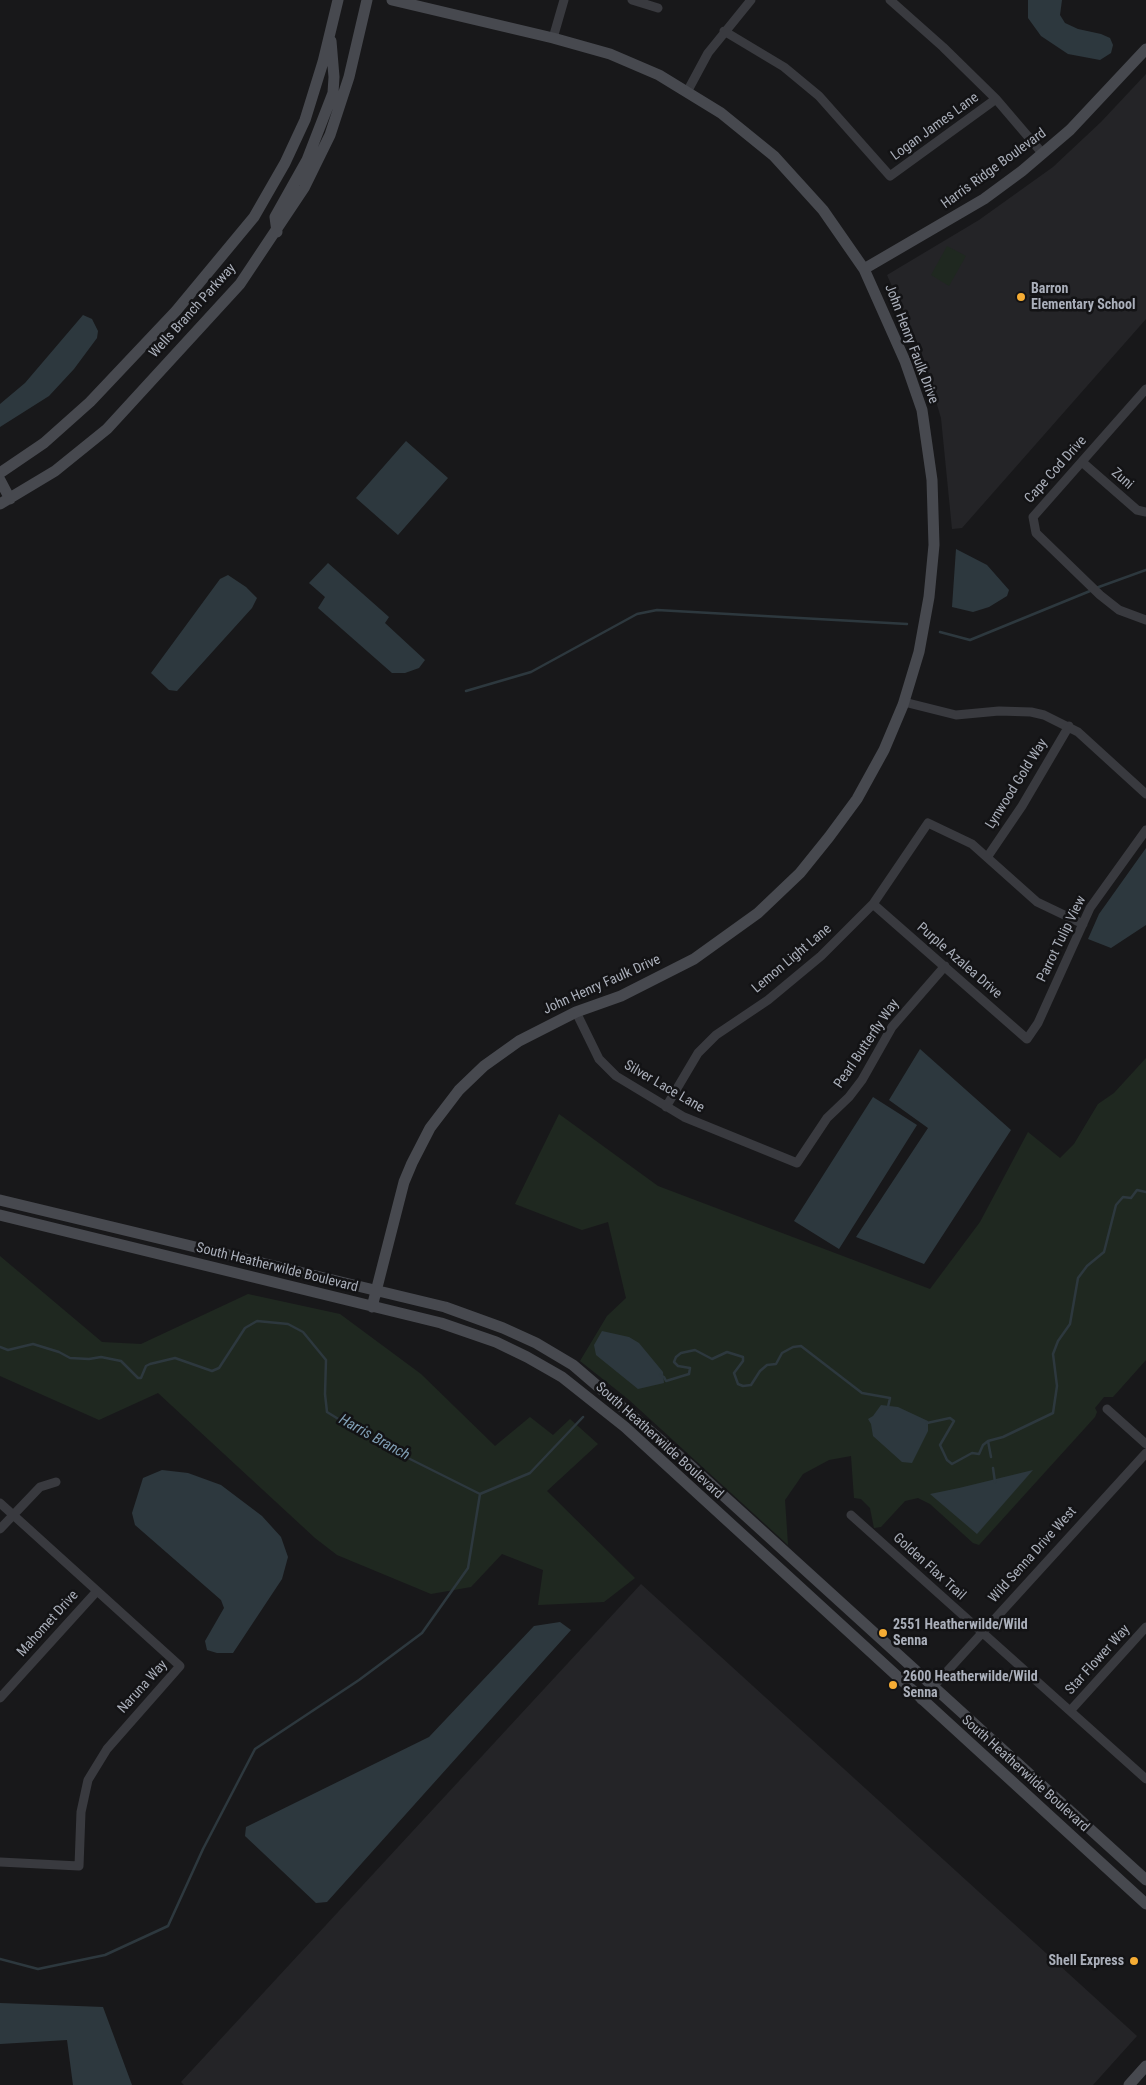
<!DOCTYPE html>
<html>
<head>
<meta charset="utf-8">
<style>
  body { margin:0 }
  canvas { display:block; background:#18181a }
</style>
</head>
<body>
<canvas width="1146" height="2085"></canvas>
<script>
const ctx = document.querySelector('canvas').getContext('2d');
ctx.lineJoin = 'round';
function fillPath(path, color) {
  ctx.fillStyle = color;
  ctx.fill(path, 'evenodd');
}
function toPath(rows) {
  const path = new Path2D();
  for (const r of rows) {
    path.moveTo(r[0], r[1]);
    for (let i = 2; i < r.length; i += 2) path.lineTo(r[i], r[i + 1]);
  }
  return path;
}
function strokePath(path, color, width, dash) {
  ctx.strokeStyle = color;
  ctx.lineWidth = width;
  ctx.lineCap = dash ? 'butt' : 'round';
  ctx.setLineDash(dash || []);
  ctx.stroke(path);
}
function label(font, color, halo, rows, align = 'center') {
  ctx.font = font + ' "Roboto Condensed",sans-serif';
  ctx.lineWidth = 5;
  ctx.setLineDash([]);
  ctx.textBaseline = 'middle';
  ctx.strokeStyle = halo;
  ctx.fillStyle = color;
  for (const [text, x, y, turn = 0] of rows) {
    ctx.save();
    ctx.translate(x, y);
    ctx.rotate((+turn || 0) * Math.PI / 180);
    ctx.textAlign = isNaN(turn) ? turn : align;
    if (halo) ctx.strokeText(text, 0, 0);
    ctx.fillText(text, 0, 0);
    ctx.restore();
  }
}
fillPath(toPath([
  [1146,74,1146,319,962,528,952,529,941,418,921,351,887,275,979,220,1053,167,1101,122],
  [641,1584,1137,2036,1093,2085,184,2085,181,2082]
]), '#242427');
fillPath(toPath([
  [947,246,966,256,949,286,931,275],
  [1146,1058,1146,1360,1113,1397,1104,1397,1095,1408,1097,1412,1095,1417,979,1545,973,1543,930,1504,918,1498,905,1501,881,1527,874,1528,870,1508,861,1499,854,1498,851,1456,829,1460,803,1474,785,1500,788,1545,628,1399,580,1361,607,1316,626,1298,608,1222,582,1230,515,1204,559,1114,658,1186,930,1289,980,1222,1028,1132,1060,1158,1074,1144,1098,1104,1114,1093],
  [0,1256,102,1342,141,1344,248,1294,340,1314,421,1374,495,1446,530,1417,553,1435,570,1419,598,1444,547,1491,635,1578,604,1602,538,1605,543,1570,502,1554,471,1587,431,1594,337,1555,315,1538,158,1393,99,1420,0,1376]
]), '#1f2820');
fillPath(toPath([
  [1028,0,1062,0,1060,15,1065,23,1078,29,1101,34,1110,38,1113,45,1111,53,1100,60,1068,54,1041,36,1028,18],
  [83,315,92,319,98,331,97,338,74,369,49,396,0,427,0,404,25,383],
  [406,441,448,478,398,535,356,498],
  [956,549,987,565,1009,590,1007,596,989,607,973,612,952,607],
  [328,563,389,617,385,623,425,660,419,668,405,673,392,673,318,608,325,597,309,583],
  [228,575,246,587,257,598,252,608,177,691,169,690,151,673,220,579],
  [1146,848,1146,925,1111,948,1088,939,1099,914],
  [920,1049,1011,1130,924,1264,856,1237,928,1128,889,1100],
  [873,1097,917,1125,839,1249,794,1221],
  [602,1331,629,1337,639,1343,663,1372,664,1383,638,1389,596,1355,594,1345],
  [881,1405,898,1407,928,1421,928,1431,912,1463,902,1462,873,1436,871,1424,868,1419,873,1416],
  [162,1470,188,1473,221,1485,262,1516,281,1537,288,1557,282,1579,233,1653,217,1653,207,1650,205,1641,224,1608,221,1600,135,1525,132,1513,143,1478],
  [1033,1470,977,1534,930,1494,959,1488],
  [560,1622,571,1630,327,1902,316,1903,245,1836,246,1827,429,1737,534,1626],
  [0,2003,103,2007,132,2085,73,2085,67,2040,0,2044]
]), '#2d383e');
strokePath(toPath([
  [1096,588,1146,570],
  [940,632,970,640,1090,591],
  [466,691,531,672,637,614,657,610,907,624],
  [0,1347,8,1350,33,1344,59,1352,70,1358,89,1359,101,1357,121,1361,138,1378,141,1378,146,1366,150,1364,175,1358,212,1371,219,1368,245,1328,257,1321,288,1324,303,1332,326,1360,325,1394,327,1412,374,1441,480,1494],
  [660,1375,664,1377,666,1381,689,1374,690,1368,678,1366,674,1362,676,1357,681,1353,695,1350,712,1359,727,1352,743,1357,743,1361,734,1373,738,1384,743,1386,751,1385,760,1371,767,1365,776,1364,782,1353,793,1347,801,1346,862,1393,890,1398,888,1407],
  [927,1423,950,1418,954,1421,940,1445,947,1460,952,1464,972,1453,979,1454,983,1445,988,1441,1003,1437,1053,1413,1057,1386,1053,1354,1058,1341,1070,1324,1078,1278,1087,1266,1104,1252,1116,1205,1123,1197,1131,1198,1137,1190,1146,1192],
  [988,1441,991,1457],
  [993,1468,995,1482],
  [480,1494,530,1473,583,1417],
  [0,1959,38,1969,105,1955,168,1926,203,1849,255,1749,359,1680,422,1633,468,1568,480,1494]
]), '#2d383e', 2.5);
strokePath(toPath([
  [632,0,658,8],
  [890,0,943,47,996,99,1043,154],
  [724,31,784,67,819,96,890,176,996,99],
  [553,38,564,0],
  [687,92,708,53,751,0],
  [1146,389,1033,517,1036,533,1100,595,1119,610,1146,620],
  [1082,462,1137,510,1146,512],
  [904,702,956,715,999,711,1031,712,1044,715,1078,732,1146,794],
  [988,856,1022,806,1069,726],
  [873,904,1027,1039,1038,1023,1090,908,1146,830],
  [576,1012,599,1059,616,1076,684,1117,797,1163,827,1118,849,1097,862,1080,892,1027,945,966],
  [666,1107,698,1053,716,1035,768,1000,821,956,873,904,928,823,972,844,1037,902,1083,924],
  [1107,1409,1146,1444],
  [0,1503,180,1666,107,1749,88,1780,81,1812,79,1866,0,1862],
  [851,1515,1146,1779],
  [0,1529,40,1487,56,1482],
  [0,1698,97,1591],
  [921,1700,1146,1453],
  [1070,1711,1146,1627]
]), '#393a3f', 9);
strokePath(toPath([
  [277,232,275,217,307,160,333,93,334,77,331,41],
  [864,269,984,199,1022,171,1070,130,1146,49],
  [0,473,44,443,90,402,176,311,254,217,285,163,305,120,323,62,338,0],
  [0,480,10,499],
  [0,504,55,471,107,429,240,284,304,188,330,135,349,77,367,0],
  [0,1200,445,1307,503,1328,536,1343,573,1365,693,1468,1146,1880],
  [0,1215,441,1323,496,1342,527,1357,562,1377,625,1427,1146,1904],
  [372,1307,404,1182,412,1163,430,1128,459,1090,484,1066,519,1041,576,1012,621,996,694,959,758,913,800,873,829,837,857,799,884,750,903,705,919,652,929,597,934,545,932,480,922,410,905,361,864,269,823,210,774,156,721,113,659,75,610,54,553,38,392,0],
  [1129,2085,1146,2066]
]), '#47494f', 11);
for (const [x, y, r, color] of [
  [1021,297,5,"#f5ac34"],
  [883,1633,5,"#f5ac34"],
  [893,1685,5,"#f5ac34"],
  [1134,1961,5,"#f5ac34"]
]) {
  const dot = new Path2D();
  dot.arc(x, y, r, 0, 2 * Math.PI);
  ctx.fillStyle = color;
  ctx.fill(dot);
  strokePath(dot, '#131315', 2);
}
label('14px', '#aaafba', '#131315', [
  ["Logan James Lane",935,127,-36],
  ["Harris Ridge Boulevard",994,169,-36],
  ["Wells Branch Parkway",193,311,-48],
  ["John Henry Faulk Drive",911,344,69],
  ["Cape Cod Drive",1056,470,-48],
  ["Zuni",1122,479,41],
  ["Lynwood Gold Way",1017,784,-58],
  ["Parrot Tulip View",1062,939,-64],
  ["Lemon Light Lane",792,959,-40],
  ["Purple Azalea Drive",959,961,41],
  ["John Henry Faulk Drive",602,985,-24],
  ["Pearl Butterfly Way",867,1044,-56],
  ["Silver Lace Lane",664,1087,30],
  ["South Heatherwilde Boulevard",277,1268,14],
  ["South Heatherwilde Boulevard",659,1441,42],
  ["Wild Senna Drive West",1033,1555,-48],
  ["Golden Flax Trail",929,1567,42],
  ["Mahomet Drive",48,1624,-48],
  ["Star Flower Way",1098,1660,-48],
  ["Naruna Way",143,1687,-48],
  ["South Heatherwilde Boulevard",1025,1774,42]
]);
label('bold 14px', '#aaafba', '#131315', [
  ["Barron",1031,289],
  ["Elementary School",1031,305],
  ["2551 Heatherwilde/Wild",893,1625],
  ["Senna",893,1641],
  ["2600 Heatherwilde/Wild",903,1677],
  ["Senna",903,1693],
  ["Shell Express",1124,1961,"right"]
], 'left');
label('italic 15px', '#809fb5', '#131315', [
  ["Harris Branch",374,1438,29]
]);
</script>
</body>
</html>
